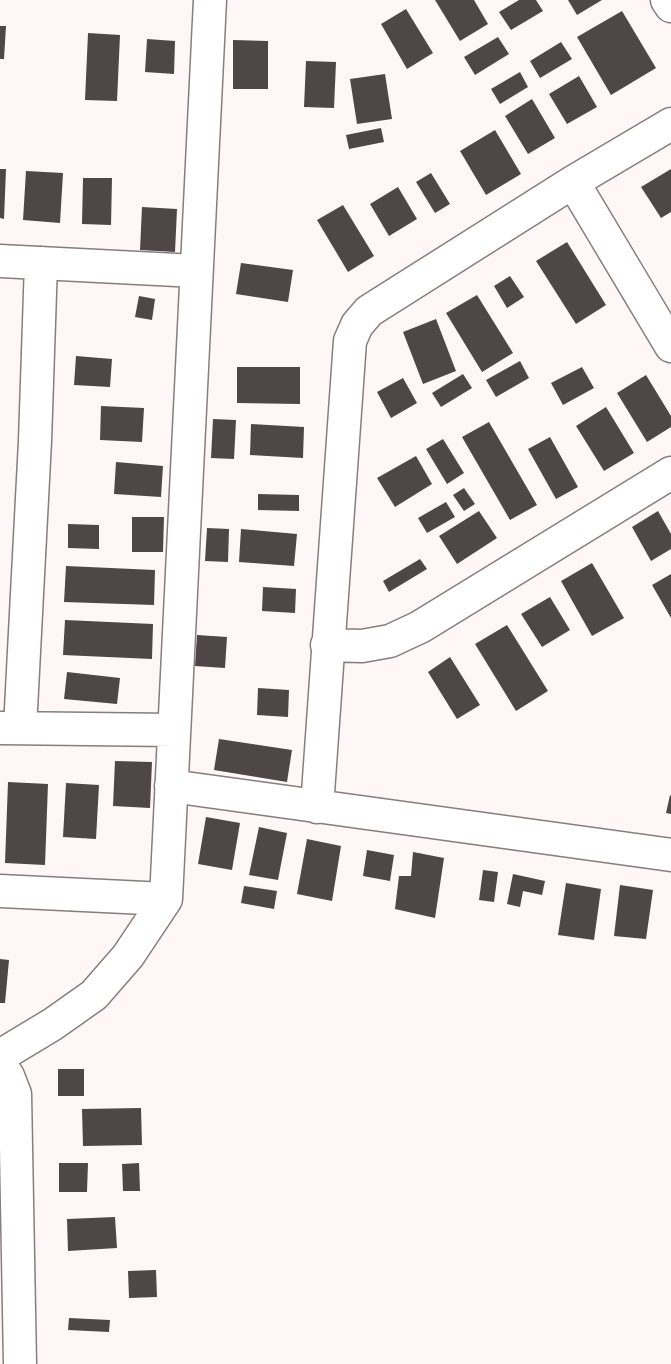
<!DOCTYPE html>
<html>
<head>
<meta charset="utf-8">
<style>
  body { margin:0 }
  canvas { display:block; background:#fef7f5 }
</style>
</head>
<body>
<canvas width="671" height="1364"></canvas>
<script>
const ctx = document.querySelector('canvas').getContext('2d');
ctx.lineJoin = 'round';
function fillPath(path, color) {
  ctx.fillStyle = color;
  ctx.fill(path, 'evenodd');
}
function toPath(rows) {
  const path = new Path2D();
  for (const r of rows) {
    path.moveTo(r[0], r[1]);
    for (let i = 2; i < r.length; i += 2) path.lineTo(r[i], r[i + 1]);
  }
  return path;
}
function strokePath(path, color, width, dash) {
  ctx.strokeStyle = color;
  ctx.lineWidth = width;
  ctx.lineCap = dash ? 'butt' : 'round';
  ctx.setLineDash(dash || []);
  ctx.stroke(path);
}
fillPath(toPath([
  [435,0,474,0,488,24,460,41],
  [519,0,536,0,543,11,511,30,499,12],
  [568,0,602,0,577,15],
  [406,9,433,53,407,69,381,24],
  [622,11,656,68,611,95,577,37],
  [0,26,6,26,4,59,0,59],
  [88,33,120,35,117,101,85,100],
  [498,37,509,54,475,75,464,57],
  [147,39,175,41,174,74,145,72],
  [233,40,268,41,268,89,233,89],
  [561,42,572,59,540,78,530,61],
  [306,61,336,62,334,108,304,107],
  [520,72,528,87,500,104,491,89],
  [385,74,392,119,357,124,350,79],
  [579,76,597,107,567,124,549,94],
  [532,99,555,138,528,154,505,116],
  [381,128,384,142,349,149,346,135],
  [495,130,521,174,486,195,460,151],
  [0,169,6,169,4,219,0,218],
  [671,169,671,212,661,218,641,187],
  [26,171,63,173,60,223,23,220],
  [431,173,450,204,435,213,416,182],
  [83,178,112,178,111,225,82,224],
  [398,187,417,219,389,236,370,204],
  [343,205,374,256,348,272,317,220],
  [142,207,177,209,175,252,140,250],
  [567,242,606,305,576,324,536,261],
  [241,263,293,270,288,302,236,294],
  [510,276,524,297,507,308,494,286],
  [477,295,513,353,482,372,446,313],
  [139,296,155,299,152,320,135,317],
  [436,319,456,371,423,384,403,332],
  [76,356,112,359,110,387,74,385],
  [520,361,529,378,496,397,486,380],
  [237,367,300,367,300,404,237,403],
  [582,367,594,388,563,405,551,383],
  [463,374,472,388,441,407,432,393],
  [646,375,671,416,671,427,647,442,617,393],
  [403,378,417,403,391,418,377,392],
  [101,406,144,408,142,442,100,440],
  [606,407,634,453,604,471,576,426],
  [213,419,236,420,234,459,211,458],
  [489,422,537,505,510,520,462,437],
  [251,424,304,427,303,458,250,455],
  [550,437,578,487,556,499,528,449],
  [443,439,464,473,447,484,426,449],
  [416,456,432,484,395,507,377,478],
  [116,462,163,466,161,497,114,494],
  [464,488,475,504,464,511,453,495],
  [258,494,299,495,299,511,258,510],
  [446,502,455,517,427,533,418,518],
  [479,511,497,538,457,564,439,536],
  [658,511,671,534,671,549,651,561,632,527],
  [132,517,164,517,163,552,132,552],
  [68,524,99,525,99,549,68,548],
  [207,528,229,529,228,562,205,561],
  [241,529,297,534,294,566,239,562],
  [420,559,427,569,389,592,383,581],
  [592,563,624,618,592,636,561,581],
  [66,566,155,570,154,605,64,602],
  [671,574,671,618,652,585],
  [263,587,296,589,295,613,262,611],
  [550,597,570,630,542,647,521,614],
  [65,620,153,624,152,659,63,655],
  [507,625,548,691,516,711,475,644],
  [197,635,227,637,225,668,195,666],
  [450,657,480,705,457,719,428,672],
  [67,672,120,678,117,704,64,699],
  [258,688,289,690,288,717,257,715],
  [219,739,292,750,287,782,214,770],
  [115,761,152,762,150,808,113,806],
  [8,782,48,784,45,865,5,863],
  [66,783,99,785,96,839,63,837],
  [670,795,671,796,671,814,666,813],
  [206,817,240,823,232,870,198,864],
  [259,827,287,833,278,880,249,875],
  [307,839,341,846,332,901,297,894],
  [367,850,394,855,390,881,363,876],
  [413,852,444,858,435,918,395,909,399,876,411,876],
  [483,870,498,872,494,902,479,900],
  [513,874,545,881,542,895,523,891,520,907,507,904],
  [566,883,601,889,594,940,558,935],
  [620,885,653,890,646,939,614,936],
  [244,886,277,891,274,909,241,903],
  [0,959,9,960,5,1003,0,1003],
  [58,1069,84,1069,84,1096,58,1096],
  [141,1108,142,1145,83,1146,82,1109],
  [59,1163,88,1163,87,1192,59,1192],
  [139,1163,140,1191,123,1191,122,1164],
  [115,1217,117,1248,68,1251,67,1219],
  [156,1270,157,1297,129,1298,128,1271],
  [69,1318,110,1320,109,1332,68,1330]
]), '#4e4745');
const minor = toPath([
  [667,0,671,6],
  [573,182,671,346],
  [0,261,196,271],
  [327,645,362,646,390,641,420,627,671,473],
  [0,728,174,730],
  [20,728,35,441,41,263],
  [171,786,671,855],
  [317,807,350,341,357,325,369,311,573,182,671,124],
  [0,891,166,899],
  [0,1056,53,1024,94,995,128,956,166,899,210,0],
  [0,1065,8,1076,15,1094,20,1364]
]);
strokePath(minor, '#867e7c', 35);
strokePath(minor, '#fff', 32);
</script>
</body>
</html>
